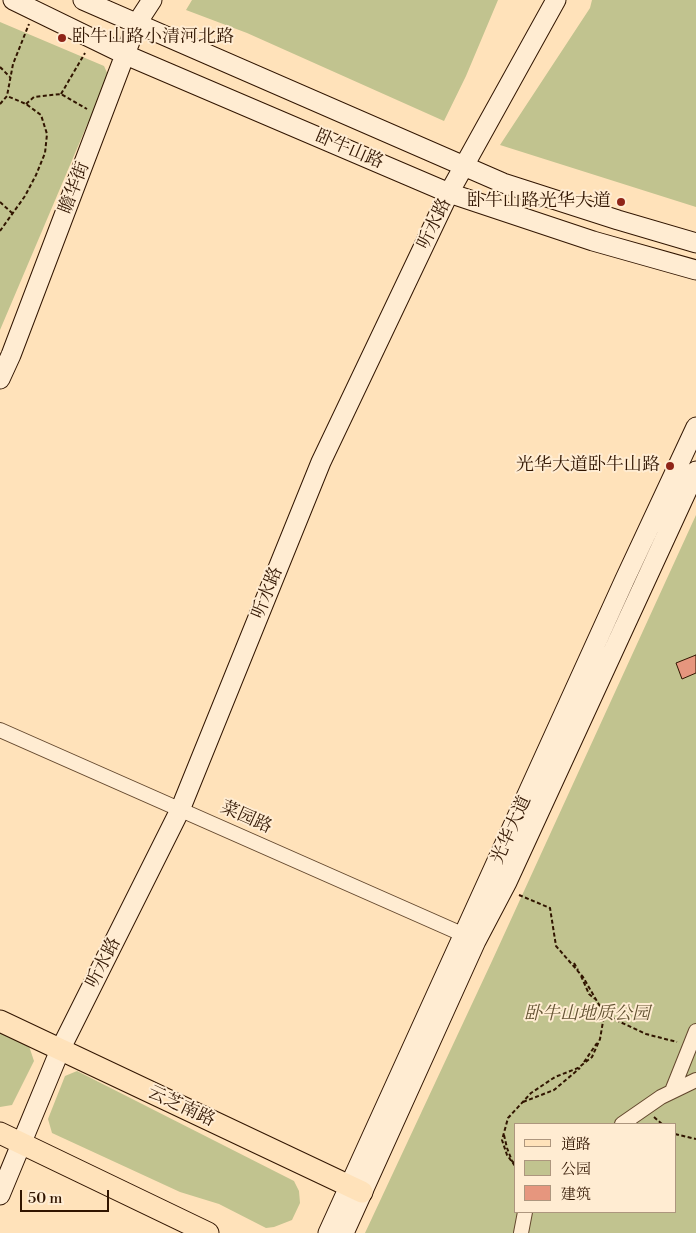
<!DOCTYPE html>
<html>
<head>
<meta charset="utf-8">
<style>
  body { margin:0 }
  #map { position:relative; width:696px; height:1233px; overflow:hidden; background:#ffe2ba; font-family:"Libre Bodoni","Noto Serif SC",serif }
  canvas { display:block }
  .legend { position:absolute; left:514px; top:1123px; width:162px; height:90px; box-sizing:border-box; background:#ffecd2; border:1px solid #ad967e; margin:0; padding:6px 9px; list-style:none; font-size:15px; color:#311500 }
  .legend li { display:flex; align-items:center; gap:10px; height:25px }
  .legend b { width:25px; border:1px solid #ad967e }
  .scale { position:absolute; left:20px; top:1190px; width:89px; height:22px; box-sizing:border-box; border:2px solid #311500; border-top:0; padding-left:6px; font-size:15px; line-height:18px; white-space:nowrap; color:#311500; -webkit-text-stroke:4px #ffecd2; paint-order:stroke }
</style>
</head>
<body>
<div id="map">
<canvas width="696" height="1233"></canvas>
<ul class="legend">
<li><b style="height:6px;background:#ffe2ba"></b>道路</li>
<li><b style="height:14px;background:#c1c38f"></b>公园</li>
<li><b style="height:14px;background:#e6967e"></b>建筑</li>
</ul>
<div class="scale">50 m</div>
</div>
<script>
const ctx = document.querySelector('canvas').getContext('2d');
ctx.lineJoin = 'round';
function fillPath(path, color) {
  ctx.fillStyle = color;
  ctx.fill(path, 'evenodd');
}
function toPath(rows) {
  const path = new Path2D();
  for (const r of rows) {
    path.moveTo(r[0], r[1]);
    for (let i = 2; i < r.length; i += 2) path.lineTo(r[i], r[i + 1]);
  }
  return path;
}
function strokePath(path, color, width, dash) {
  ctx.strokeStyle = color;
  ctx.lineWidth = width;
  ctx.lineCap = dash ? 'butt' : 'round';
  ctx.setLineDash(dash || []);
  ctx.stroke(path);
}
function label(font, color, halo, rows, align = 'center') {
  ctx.font = font + ' "Libre Bodoni","Noto Serif SC",serif';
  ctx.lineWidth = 4;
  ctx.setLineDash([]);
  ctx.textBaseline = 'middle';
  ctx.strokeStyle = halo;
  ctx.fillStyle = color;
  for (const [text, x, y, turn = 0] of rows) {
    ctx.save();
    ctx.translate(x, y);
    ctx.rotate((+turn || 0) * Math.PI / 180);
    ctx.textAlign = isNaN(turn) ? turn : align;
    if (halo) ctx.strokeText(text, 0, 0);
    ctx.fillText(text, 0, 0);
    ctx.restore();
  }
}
fillPath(toPath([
  [192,0,498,0,466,76,444,121,247,33,186,10],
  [592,0,696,0,696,207,500,145,590,8],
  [0,22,104,66,109,77,108,82,87,125,0,330],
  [696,515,696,1233,365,1233,492,961],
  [515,1124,675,1124,675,1212,515,1212],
  [0,1031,28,1043,34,1061,12,1105,0,1107],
  [77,1071,294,1181,299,1191,300,1203,292,1220,274,1227,266,1228,219,1204,180,1192,52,1133,48,1119,65,1076]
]), '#c1c38f');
const building = toPath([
  [696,655,696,673,682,679,676,663,696,655]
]);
fillPath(building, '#e6967e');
strokePath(building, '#311500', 1);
const street = toPath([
  [0,730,471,938],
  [672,1091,696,1031],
  [622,1124,661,1097,696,1080],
  [521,1233,525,1212]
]);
const secondary = toPath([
  [13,0,126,55,449,193,593,241,696,270],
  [83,0,503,183,618,220,696,243],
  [0,379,11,355,137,23,152,0],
  [0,1195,60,1050,180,810,321,462,449,193,556,0],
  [328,1233,625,579,696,427],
  [344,1233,476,941,507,882,696,471]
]);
const primary = toPath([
  [0,1021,362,1192],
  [0,1133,208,1233]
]);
strokePath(street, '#64482e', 16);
strokePath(secondary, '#311500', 21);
strokePath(primary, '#311500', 23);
strokePath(toPath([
  [0,67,10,77],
  [61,94,85,53],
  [0,104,7,96,13,64,29,24],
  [26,104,34,97,61,94,87,109],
  [0,202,12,213],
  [0,231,25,196,36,175,45,153,47,134,41,115,26,104,7,96],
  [519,895,550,908,556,946,583,977,605,1015,646,1034,677,1042],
  [574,963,578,970],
  [581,976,589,994,595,999],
  [600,1005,617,1020],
  [584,1062,597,1043],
  [523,1102,554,1090,580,1068],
  [654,1117,662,1124],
  [675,1134,696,1139],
  [504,1135,507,1148,512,1161,515,1164],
  [515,1166,507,1155,502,1140,508,1118,531,1093,555,1077,578,1068,592,1057,600,1039,605,1010]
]), '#311500', 2, [4, 2.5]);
strokePath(street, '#ffecd2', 14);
strokePath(secondary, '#ffecd2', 19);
strokePath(primary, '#ffe2ba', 21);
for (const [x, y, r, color] of [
  [62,38,5,"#8f2418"],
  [621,202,5,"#8f2418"],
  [670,466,5,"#8f2418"]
]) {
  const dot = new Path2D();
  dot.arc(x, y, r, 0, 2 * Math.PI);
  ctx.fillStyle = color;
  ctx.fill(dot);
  strokePath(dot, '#ffecd2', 2);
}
label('18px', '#311500', '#ffecd2', [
  ["卧牛山路小清河北路",72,38,"left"],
  ["卧牛山路光华大道",611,202],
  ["光华大道卧牛山路",660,466]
], 'right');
label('18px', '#311500', '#ffecd2', [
  ["卧牛山路",349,150,23],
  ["瞻华街",75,188,-69],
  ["听水路",435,224,-64],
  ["听水路",268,593,-68],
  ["菜园路",246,818,24],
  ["光华大道",512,830,-66],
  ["听水路",104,963,-63],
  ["云芝南路",181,1107,25]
]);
label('italic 18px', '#635232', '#ffecd2', [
  ["卧牛山地质公园",587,1015]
]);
</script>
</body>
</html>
